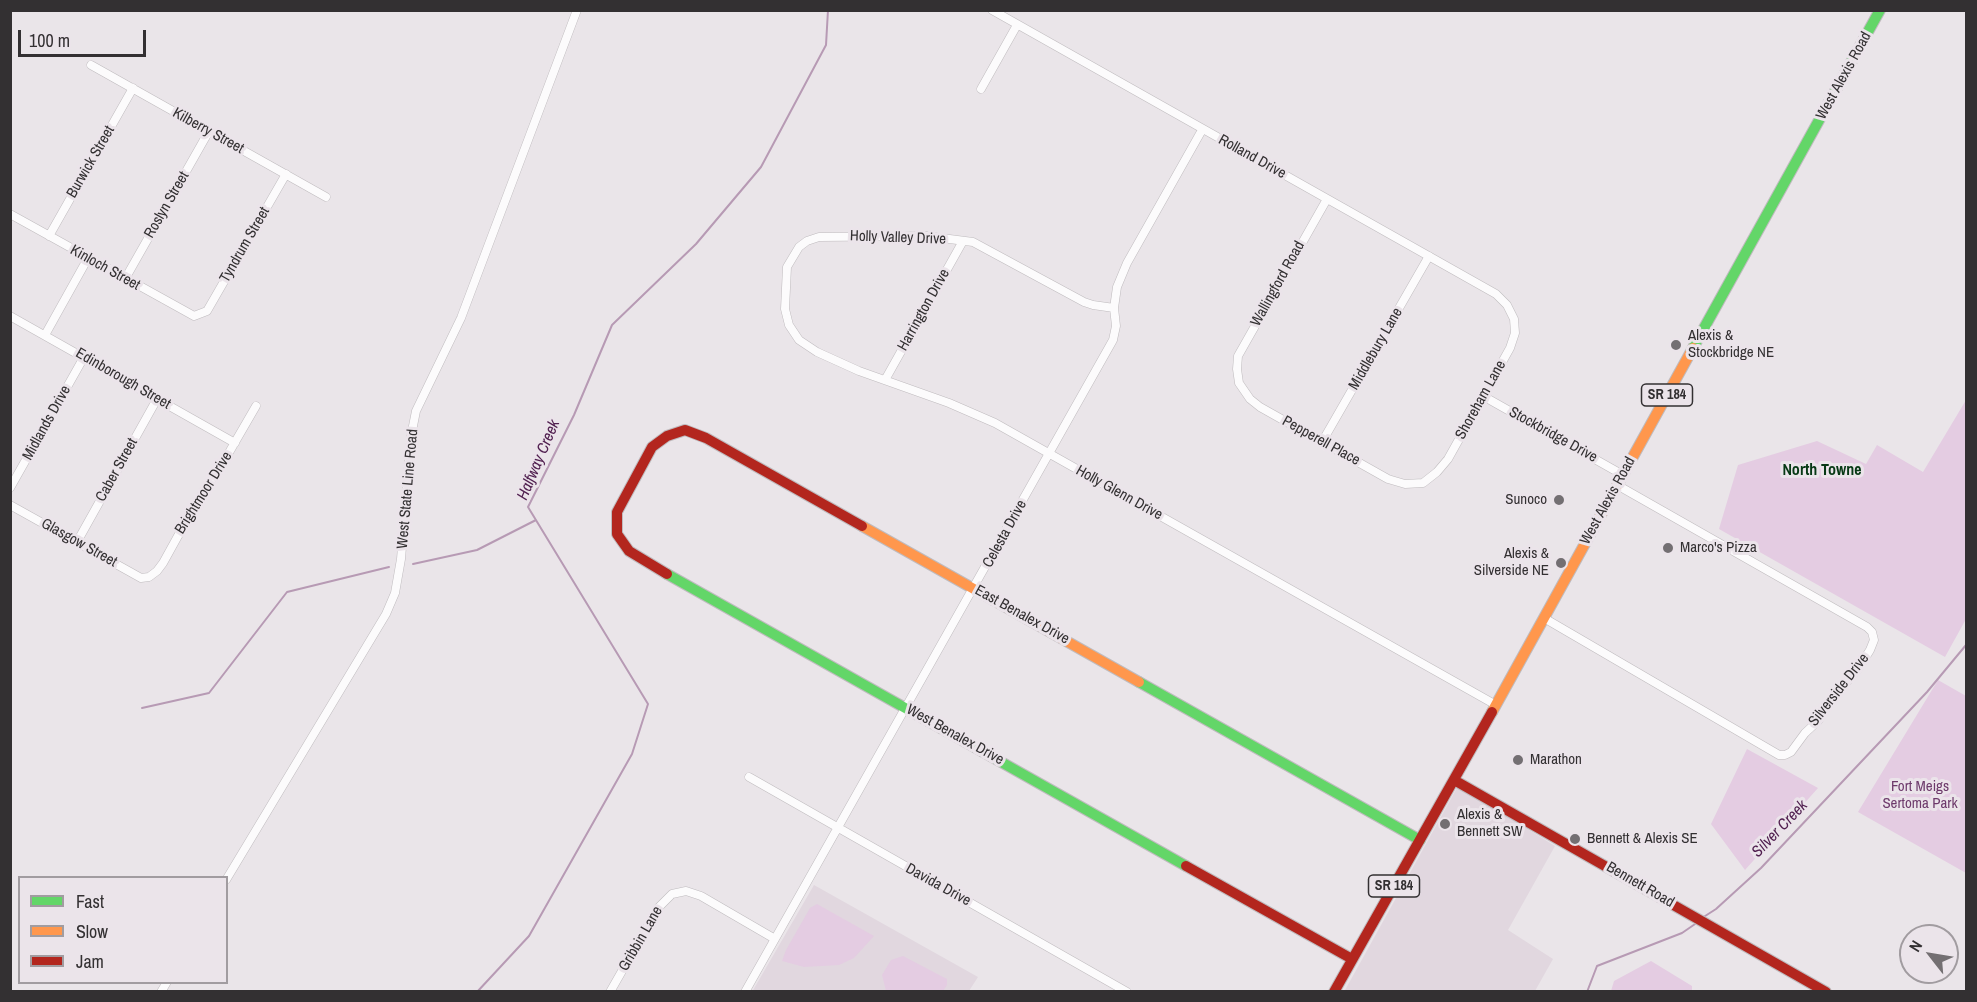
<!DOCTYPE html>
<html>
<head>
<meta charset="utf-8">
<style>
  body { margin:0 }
  #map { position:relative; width:1977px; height:1002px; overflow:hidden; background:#eae5e9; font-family:"Archivo Narrow",sans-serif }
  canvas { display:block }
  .frame { position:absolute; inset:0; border:12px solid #333032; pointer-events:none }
  .legend { position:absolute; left:18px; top:876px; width:210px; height:108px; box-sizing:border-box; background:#ebe4ea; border:2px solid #a19ca0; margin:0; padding:8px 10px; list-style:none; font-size:18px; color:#333032 }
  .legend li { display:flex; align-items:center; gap:12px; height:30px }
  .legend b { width:30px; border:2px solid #a19ca0 }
  .north { position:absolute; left:1899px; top:924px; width:60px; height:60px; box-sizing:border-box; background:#ebe4ea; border:2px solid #a19ca0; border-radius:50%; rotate:301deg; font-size:16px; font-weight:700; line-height:24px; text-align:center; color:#333032 }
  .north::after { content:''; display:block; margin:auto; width:21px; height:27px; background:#736f72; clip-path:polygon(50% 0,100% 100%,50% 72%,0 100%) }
  .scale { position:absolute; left:18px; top:30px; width:128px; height:27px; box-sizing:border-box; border:3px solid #333032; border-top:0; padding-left:8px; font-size:18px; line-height:21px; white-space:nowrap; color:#333032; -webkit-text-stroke:4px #ebe4ea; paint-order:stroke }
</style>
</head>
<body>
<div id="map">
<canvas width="1977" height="1002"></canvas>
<div class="frame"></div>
<ul class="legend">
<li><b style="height:8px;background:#63d668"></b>Fast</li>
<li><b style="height:8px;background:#ff974d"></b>Slow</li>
<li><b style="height:8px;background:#b3261e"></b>Jam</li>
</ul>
<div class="north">N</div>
<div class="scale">100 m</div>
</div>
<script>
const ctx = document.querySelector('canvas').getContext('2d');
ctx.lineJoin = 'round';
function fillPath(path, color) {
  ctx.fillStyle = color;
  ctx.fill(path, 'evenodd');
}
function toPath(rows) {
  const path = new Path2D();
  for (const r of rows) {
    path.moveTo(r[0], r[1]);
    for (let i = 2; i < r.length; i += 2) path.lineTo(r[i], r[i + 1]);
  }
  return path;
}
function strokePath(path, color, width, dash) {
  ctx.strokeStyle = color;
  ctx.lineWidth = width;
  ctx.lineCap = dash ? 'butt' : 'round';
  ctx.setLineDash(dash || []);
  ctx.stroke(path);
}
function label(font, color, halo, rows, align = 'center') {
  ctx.font = font + ' "Archivo Narrow",sans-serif';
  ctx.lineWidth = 6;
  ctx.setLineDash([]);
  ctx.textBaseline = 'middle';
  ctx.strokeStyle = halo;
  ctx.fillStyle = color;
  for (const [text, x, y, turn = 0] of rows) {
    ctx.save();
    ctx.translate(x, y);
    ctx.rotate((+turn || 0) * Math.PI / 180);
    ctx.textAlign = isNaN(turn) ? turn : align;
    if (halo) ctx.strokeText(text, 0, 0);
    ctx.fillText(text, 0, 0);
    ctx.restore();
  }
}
fillPath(toPath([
  [1458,786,1555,846,1508,930,1553,959,1535,991,1344,992],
  [814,885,978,977,969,991,752,992]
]), '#e1d7df');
fillPath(toPath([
  [1966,400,1966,619,1945,657,1719,529,1738,465,1817,441,1866,464,1877,445,1923,472],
  [1938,680,1966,696,1966,873,1858,812],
  [1747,749,1818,788,1745,870,1711,824],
  [817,904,874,936,854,958,839,965,804,967,782,961,786,950,810,908],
  [903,956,947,979,947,985,943,991,886,991,882,975,891,960],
  [1651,961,1692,986,1692,991,1611,991,1614,981]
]), '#e4cce2');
strokePath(toPath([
  [413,564,477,550,536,520],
  [142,708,209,693,287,592,389,567],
  [1702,918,1716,909,1761,868,1927,692,1966,645],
  [477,992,529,936,632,754,648,704,528,507,574,415,612,325,696,244,761,167,826,45,828,10],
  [1587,992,1597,966,1682,933,1698,922]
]), '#b79ab4', 2);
const street = toPath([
  [992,10,1496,294,1507,305,1514,319,1515,333,1510,348,1448,459,1437,472,1423,483,1405,484,1388,479,1260,407,1250,399,1239,383,1237,369,1238,356,1327,199],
  [91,65,326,197],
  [981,89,1017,25],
  [10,214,194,316,207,311,286,174],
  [49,236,133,88],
  [125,279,209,131],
  [1114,308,1093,305,1084,302,973,242,926,236,819,237,807,241,799,247,787,267,785,309,789,325,799,340,817,352,859,371,949,403,995,423,1496,705],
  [10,316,235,443],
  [45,335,88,258],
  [885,380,963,241],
  [1483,396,1623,475],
  [1322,442,1429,256],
  [10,488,84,357],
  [10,505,141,578,149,577,157,571,163,563,199,498,227,456,256,406],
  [77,542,157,399],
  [1544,618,1779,755,1785,755,1791,752,1805,733,1818,721,1832,699,1858,669,1870,650,1874,640,1872,632,1867,627,1617,485],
  [749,777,1127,992],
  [226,880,386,614,395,593,401,559,411,436,416,411,461,318,577,10],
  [161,992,167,982],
  [610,992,658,908,672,894,686,891,701,896,775,939],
  [745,992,1113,340,1116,326,1114,308,1117,287,1127,263,1202,130]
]);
const fast = toPath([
  [1693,348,1880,10],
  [667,574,1186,866],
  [1139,682,1420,840]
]);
const slow = toPath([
  [862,526,1139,682],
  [1492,712,1693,348]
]);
const jam = toPath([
  [667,574,629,551,617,534,617,512,652,447,667,436,685,430,706,438,862,526],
  [1454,780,1826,992],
  [1186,866,1352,959],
  [1334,992,1492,712]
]);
strokePath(street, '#bfbbbe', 9);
strokePath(fast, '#bfbbbe', 12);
strokePath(slow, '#bfbbbe', 12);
strokePath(jam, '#bfbbbe', 12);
strokePath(street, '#fcfbfc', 8);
strokePath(fast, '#63d668', 10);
strokePath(slow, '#ff974d', 10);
strokePath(jam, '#b3261e', 10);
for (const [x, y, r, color] of [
  [1676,345,6,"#736f72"],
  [1559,500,6,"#736f72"],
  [1668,548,6,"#736f72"],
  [1561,563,6,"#736f72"],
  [1518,760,6,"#736f72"],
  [1445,824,6,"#736f72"],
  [1575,839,6,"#736f72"]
]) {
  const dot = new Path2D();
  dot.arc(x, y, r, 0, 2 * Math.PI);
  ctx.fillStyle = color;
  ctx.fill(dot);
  strokePath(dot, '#ebe4ea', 2);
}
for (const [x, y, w] of [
  [1667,395,51],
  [1394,886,51]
]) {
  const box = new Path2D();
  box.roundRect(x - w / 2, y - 11, w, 22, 4.5);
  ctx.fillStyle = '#ebe4ea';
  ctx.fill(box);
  strokePath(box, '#333032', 1.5);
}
label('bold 14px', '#333032', null, [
  ["SR 184",1667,395],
  ["SR 184",1394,886]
]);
label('15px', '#333032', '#ebe4ea', [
  ["West Alexis Road",1844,76,-61],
  ["Kilberry Street",208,131,29],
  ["Rolland Drive",1252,157,29],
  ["Burwick Street",91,162,-60],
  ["Roslyn Street",167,205,-60],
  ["Holly Valley Drive",898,238,2],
  ["Tyndrum Street",245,245,-60],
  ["Kinloch Street",105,268,29],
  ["Wallingford Road",1278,284,-61],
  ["Harrington Drive",924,310,-61],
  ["Middlebury Lane",1376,349,-60],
  ["Edinborough Street",123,379,30],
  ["Shoreham Lane",1481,400,-61],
  ["Midlands Drive",47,423,-61],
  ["Stockbridge Drive",1553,435,29],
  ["Pepperell Place",1321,441,29],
  ["Caber Street",117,470,-61],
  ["West State Line Road",408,489,-85],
  ["Brightmoor Drive",204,493,-58],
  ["Holly Glenn Drive",1119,493,29],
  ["West Alexis Road",1608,501,-61],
  ["Celesta Drive",1005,534,-61],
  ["Glasgow Street",79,543,29],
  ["East Benalex Drive",1022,615,29],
  ["Silverside Drive",1839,690,-52],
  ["West Benalex Drive",955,735,29],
  ["Davida Drive",938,885,29],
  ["Bennett Road",1640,885,30],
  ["Gribbin Lane",641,939,-60]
]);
label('15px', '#333032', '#ebe4ea', [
  ["Alexis &",1688,336],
  ["Stockbridge NE",1688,353],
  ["Sunoco",1547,500,"right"],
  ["Marco's Pizza",1680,548],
  ["Alexis &",1549,554,"right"],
  ["Silverside NE",1549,571,"right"],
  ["Marathon",1530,760],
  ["Alexis &",1457,815],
  ["Bennett SW",1457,832],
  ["Bennett & Alexis SE",1587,839]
], 'left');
label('15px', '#6d3a6b', '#ebe4ea', [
  ["Fort Meigs",1920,787],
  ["Sertoma Park",1920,804]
]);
label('italic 16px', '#512050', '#ebe4ea', [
  ["Halfway Creek",539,460,-67],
  ["Silver Creek",1780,829,-46]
]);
label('bold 16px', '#073915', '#ebe4ea', [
  ["North Towne",1822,471]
]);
</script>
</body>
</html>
